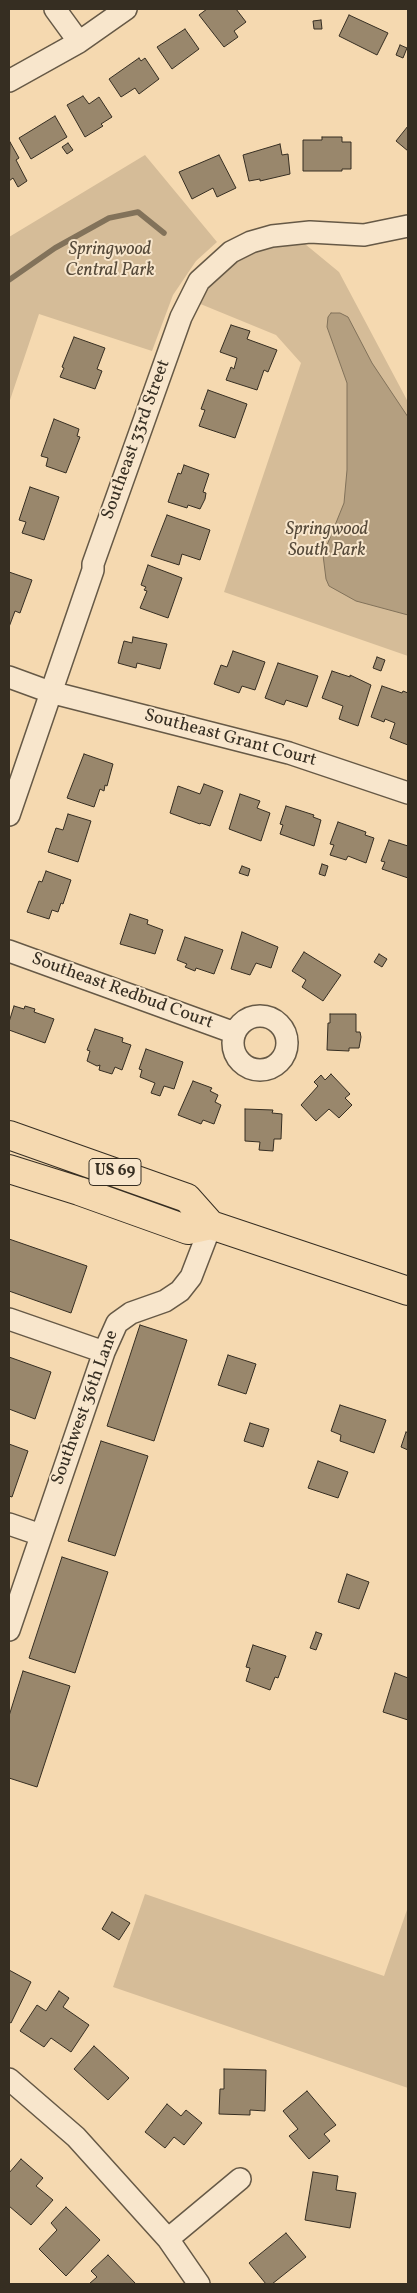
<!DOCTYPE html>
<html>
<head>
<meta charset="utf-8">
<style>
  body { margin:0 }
  #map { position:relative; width:417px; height:2293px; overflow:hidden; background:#f5d9b0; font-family:Vollkorn,serif }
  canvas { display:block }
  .frame { position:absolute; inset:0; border:10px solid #362e22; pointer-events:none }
</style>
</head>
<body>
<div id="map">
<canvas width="417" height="2293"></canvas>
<div class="frame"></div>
</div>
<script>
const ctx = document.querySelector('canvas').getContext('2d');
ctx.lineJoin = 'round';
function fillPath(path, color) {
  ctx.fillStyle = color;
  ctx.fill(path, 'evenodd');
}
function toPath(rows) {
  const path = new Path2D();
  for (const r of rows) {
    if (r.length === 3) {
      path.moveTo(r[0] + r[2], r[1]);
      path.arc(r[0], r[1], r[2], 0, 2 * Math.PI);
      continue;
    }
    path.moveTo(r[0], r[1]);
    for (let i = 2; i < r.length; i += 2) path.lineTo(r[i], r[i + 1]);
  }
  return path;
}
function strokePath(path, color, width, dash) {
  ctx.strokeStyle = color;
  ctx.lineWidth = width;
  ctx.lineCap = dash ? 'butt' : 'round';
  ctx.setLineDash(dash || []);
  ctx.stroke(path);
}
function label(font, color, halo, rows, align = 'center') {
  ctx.font = font + ' Vollkorn,serif';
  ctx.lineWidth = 4;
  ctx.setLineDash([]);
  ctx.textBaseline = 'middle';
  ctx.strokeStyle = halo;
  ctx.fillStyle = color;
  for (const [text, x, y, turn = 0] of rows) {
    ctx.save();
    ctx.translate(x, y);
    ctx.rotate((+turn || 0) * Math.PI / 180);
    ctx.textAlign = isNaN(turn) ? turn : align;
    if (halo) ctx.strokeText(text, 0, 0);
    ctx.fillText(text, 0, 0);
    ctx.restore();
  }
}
fillPath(toPath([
  [145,155,217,242,196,261,173,295,152,351,39,314,9,403,9,237],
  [281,244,305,244,339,272,408,402,408,656,224,592,301,363,276,335,198,303,211,284,233,264,252,253],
  [145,1894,384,1976,408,1907,408,2088,113,1987]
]), '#d5bc98');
const water = toPath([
  [331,313,340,313,348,317,372,363,408,417,408,615,356,601,329,586,326,579,323,555,344,503,347,470,347,383,327,327,328,317,331,313]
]);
fillPath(water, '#b49f80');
strokePath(water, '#82725a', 1);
strokePath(toPath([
  [9,280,55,248,109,218,138,212,164,233]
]), '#82725a', 5.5);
const building = toPath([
  [207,9,236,9,246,22,234,31,238,37,224,47,199,15,207,9],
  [349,15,388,33,377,55,339,36,349,15],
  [321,20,322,29,314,29,313,21,321,20],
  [185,29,199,49,172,69,157,47,185,29],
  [400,45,407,48,403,58,396,55,400,45],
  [139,58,141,61,145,58,159,79,139,94,135,88,121,97,109,79,139,58],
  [83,96,89,104,99,97,112,117,101,124,103,126,85,137,67,105,83,96],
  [55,116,67,137,31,159,19,138,55,116],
  [408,126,408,151,396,141,408,126],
  [322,137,342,137,342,142,351,142,351,169,342,169,342,171,303,171,303,140,322,140,322,137],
  [10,142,19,158,16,160,27,181,18,187,13,178,9,181,10,142],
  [68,143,73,150,67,154,62,147,68,143],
  [280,144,282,155,288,154,290,174,260,181,260,179,249,181,243,155,280,144],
  [219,155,236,188,217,197,213,188,192,199,179,172,219,155],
  [231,325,250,331,247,339,277,350,268,372,264,370,257,390,226,380,231,367,234,369,237,358,220,352,231,325],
  [74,337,105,348,97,369,102,371,95,389,60,377,64,368,62,367,74,337],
  [208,390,247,404,235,438,199,426,205,410,201,409,208,390],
  [54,419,79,429,77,436,80,437,66,473,46,466,48,458,41,456,54,419],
  [184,465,209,474,203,492,206,493,205,499,200,509,188,505,187,508,168,502,178,473,181,474,184,465],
  [30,487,59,497,44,540,22,533,26,522,19,520,30,487],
  [167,515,210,530,200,560,182,554,179,565,151,556,167,515],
  [148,565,182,578,168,618,140,608,147,591,144,590,146,587,141,585,148,565],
  [9,572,32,580,20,613,15,611,9,627,9,572],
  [133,637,167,644,160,669,137,663,136,668,118,663,124,641,132,643,133,637],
  [233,651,265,662,255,690,242,686,239,693,214,684,221,665,227,667,233,651],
  [377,657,385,660,381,671,373,668,377,657],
  [278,663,318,676,307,707,286,700,284,705,265,698,278,663],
  [332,671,350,677,350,675,371,685,358,726,339,719,343,706,322,698,332,671],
  [382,686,402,693,403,691,408,693,408,745,390,738,395,723,385,719,384,722,371,717,382,686],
  [84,754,113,764,107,786,105,785,104,791,100,789,94,807,67,798,84,754],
  [204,784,223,791,210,826,201,823,200,824,170,813,178,786,200,794,204,784],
  [240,794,260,801,257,808,270,813,261,841,229,829,240,794],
  [286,806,314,815,313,817,321,820,314,846,280,834,283,825,280,824,286,806],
  [68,814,91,821,78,862,48,852,56,828,63,830,68,814],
  [338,822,366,832,365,835,374,838,366,863,348,856,346,860,330,855,334,845,330,844,338,822],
  [389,840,408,846,408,878,382,869,385,862,381,861,389,840],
  [322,864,328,866,325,876,319,874,322,864],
  [242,866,250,869,248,876,239,873,242,866],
  [46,871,71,880,63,904,61,903,58,912,52,910,49,919,27,912,39,881,42,882,46,871],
  [130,914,148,920,147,924,163,930,155,954,120,944,130,914],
  [242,932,278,947,271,968,256,963,250,975,231,969,242,932],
  [185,937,223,950,214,974,196,968,195,971,185,967,187,964,177,960,185,937],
  [304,952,341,975,323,1001,302,987,306,980,292,971,304,952],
  [379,954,387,959,382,967,374,962,379,954],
  [14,1006,24,1009,25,1006,35,1009,34,1012,54,1019,45,1043,9,1030,9,1022,14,1006],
  [330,1014,356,1014,356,1032,360,1032,361,1037,359,1048,349,1048,349,1051,327,1050,328,1023,330,1023,330,1014],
  [95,1029,123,1038,122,1042,131,1045,122,1070,115,1067,112,1074,99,1070,100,1065,97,1066,87,1061,90,1051,87,1050,95,1029],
  [146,1049,183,1062,174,1089,164,1086,160,1096,151,1093,155,1083,140,1077,142,1070,139,1069,146,1049],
  [331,1074,350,1094,345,1098,352,1105,339,1118,329,1109,316,1121,301,1105,318,1086,314,1082,321,1075,325,1080,331,1074],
  [193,1081,212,1088,210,1091,218,1095,215,1102,221,1105,214,1124,203,1120,201,1124,178,1115,193,1081],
  [245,1109,273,1110,272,1113,282,1114,281,1139,274,1139,273,1151,259,1150,260,1142,245,1141,245,1109],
  [9,1239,87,1266,71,1313,9,1291,9,1239],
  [140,1325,187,1340,154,1441,107,1426,140,1325],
  [228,1355,256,1364,246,1394,218,1385,228,1355],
  [9,1357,51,1372,35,1419,9,1409,9,1357],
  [340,1405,386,1420,374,1453,340,1441,341,1435,331,1431,340,1405],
  [250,1423,269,1429,263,1447,244,1441,250,1423],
  [406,1432,408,1433,408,1450,401,1447,406,1432],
  [101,1441,148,1456,115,1556,68,1541,101,1441],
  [9,1444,28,1451,12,1497,9,1496,9,1444],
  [318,1461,348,1472,338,1498,308,1488,318,1461],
  [62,1557,108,1572,75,1673,29,1658,62,1557],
  [347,1574,369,1582,359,1609,338,1602,347,1574],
  [316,1632,322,1634,316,1650,310,1648,316,1632],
  [253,1645,286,1656,278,1678,275,1677,270,1690,246,1681,250,1668,246,1667,253,1645],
  [23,1671,70,1686,37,1787,9,1778,9,1716,23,1671],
  [395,1673,408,1678,408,1720,383,1712,395,1673],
  [112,1912,130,1923,119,1940,102,1929,112,1912],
  [9,1970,31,1982,11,2023,9,2022,9,1970],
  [59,1991,69,1998,63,2007,89,2025,71,2052,51,2038,44,2047,20,2031,37,2005,46,2011,59,1991],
  [94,2046,129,2078,108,2100,74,2069,94,2046],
  [224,2069,266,2070,265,2111,250,2110,250,2115,219,2114,220,2089,224,2089,224,2069],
  [307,2091,336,2125,324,2134,330,2141,309,2159,289,2136,298,2129,283,2111,307,2091],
  [167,2104,181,2116,186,2110,202,2123,184,2145,174,2137,165,2148,145,2132,167,2104],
  [21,2159,43,2178,36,2186,53,2200,31,2225,9,2206,9,2173,21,2159],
  [313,2172,338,2176,336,2190,356,2193,350,2228,305,2220,313,2172],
  [66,2207,100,2240,66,2276,39,2249,57,2230,51,2223,66,2207],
  [286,2233,306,2257,272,2284,266,2284,249,2263,286,2233],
  [108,2255,136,2284,89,2284,97,2277,91,2271,108,2255]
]);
fillPath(building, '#99876c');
strokePath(building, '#362e22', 1);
const minor = toPath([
  [55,9,79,42],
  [9,81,79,42,126,9],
  [9,677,50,692,289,753,408,793],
  [9,815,93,570,93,564,181,317,199,281,231,252,251,242,272,236,310,232,364,235,408,226],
  [9,951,235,1033],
  [260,1043,27],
  [9,1319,104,1352],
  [9,1524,41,1535],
  [9,1630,104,1352,117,1323,131,1313,165,1301,180,1291,191,1277,211,1225],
  [9,2079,76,2137,168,2239,199,2284],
  [168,2239,240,2179]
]);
const primary = toPath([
  [9,1135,187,1198,211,1225],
  [9,1169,79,1191,188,1230,211,1225,408,1291]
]);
strokePath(minor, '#665946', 24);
strokePath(primary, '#362e22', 30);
strokePath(minor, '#f8e6cc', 21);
strokePath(primary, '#f5d9b0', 28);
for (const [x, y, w] of [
  [115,1172,52]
]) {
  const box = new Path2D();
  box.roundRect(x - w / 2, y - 13.5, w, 27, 4);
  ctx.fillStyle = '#f8e6cc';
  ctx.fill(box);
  strokePath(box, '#362e22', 1);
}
label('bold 16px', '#362e22', null, [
  ["US 69",115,1172]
]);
label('italic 18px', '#564a3a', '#f8e6cc', [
  ["Springwood",110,251],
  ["Central Park",110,272],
  ["Springwood",327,531],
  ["South Park",327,552]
]);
label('18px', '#362e22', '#f8e6cc', [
  ["Southeast 33rd Street",137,440,-70],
  ["Southeast Grant Court",230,739,15],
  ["Southeast Redbud Court",122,992,20],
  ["Southwest 36th Lane",86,1408,-70]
]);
</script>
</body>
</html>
